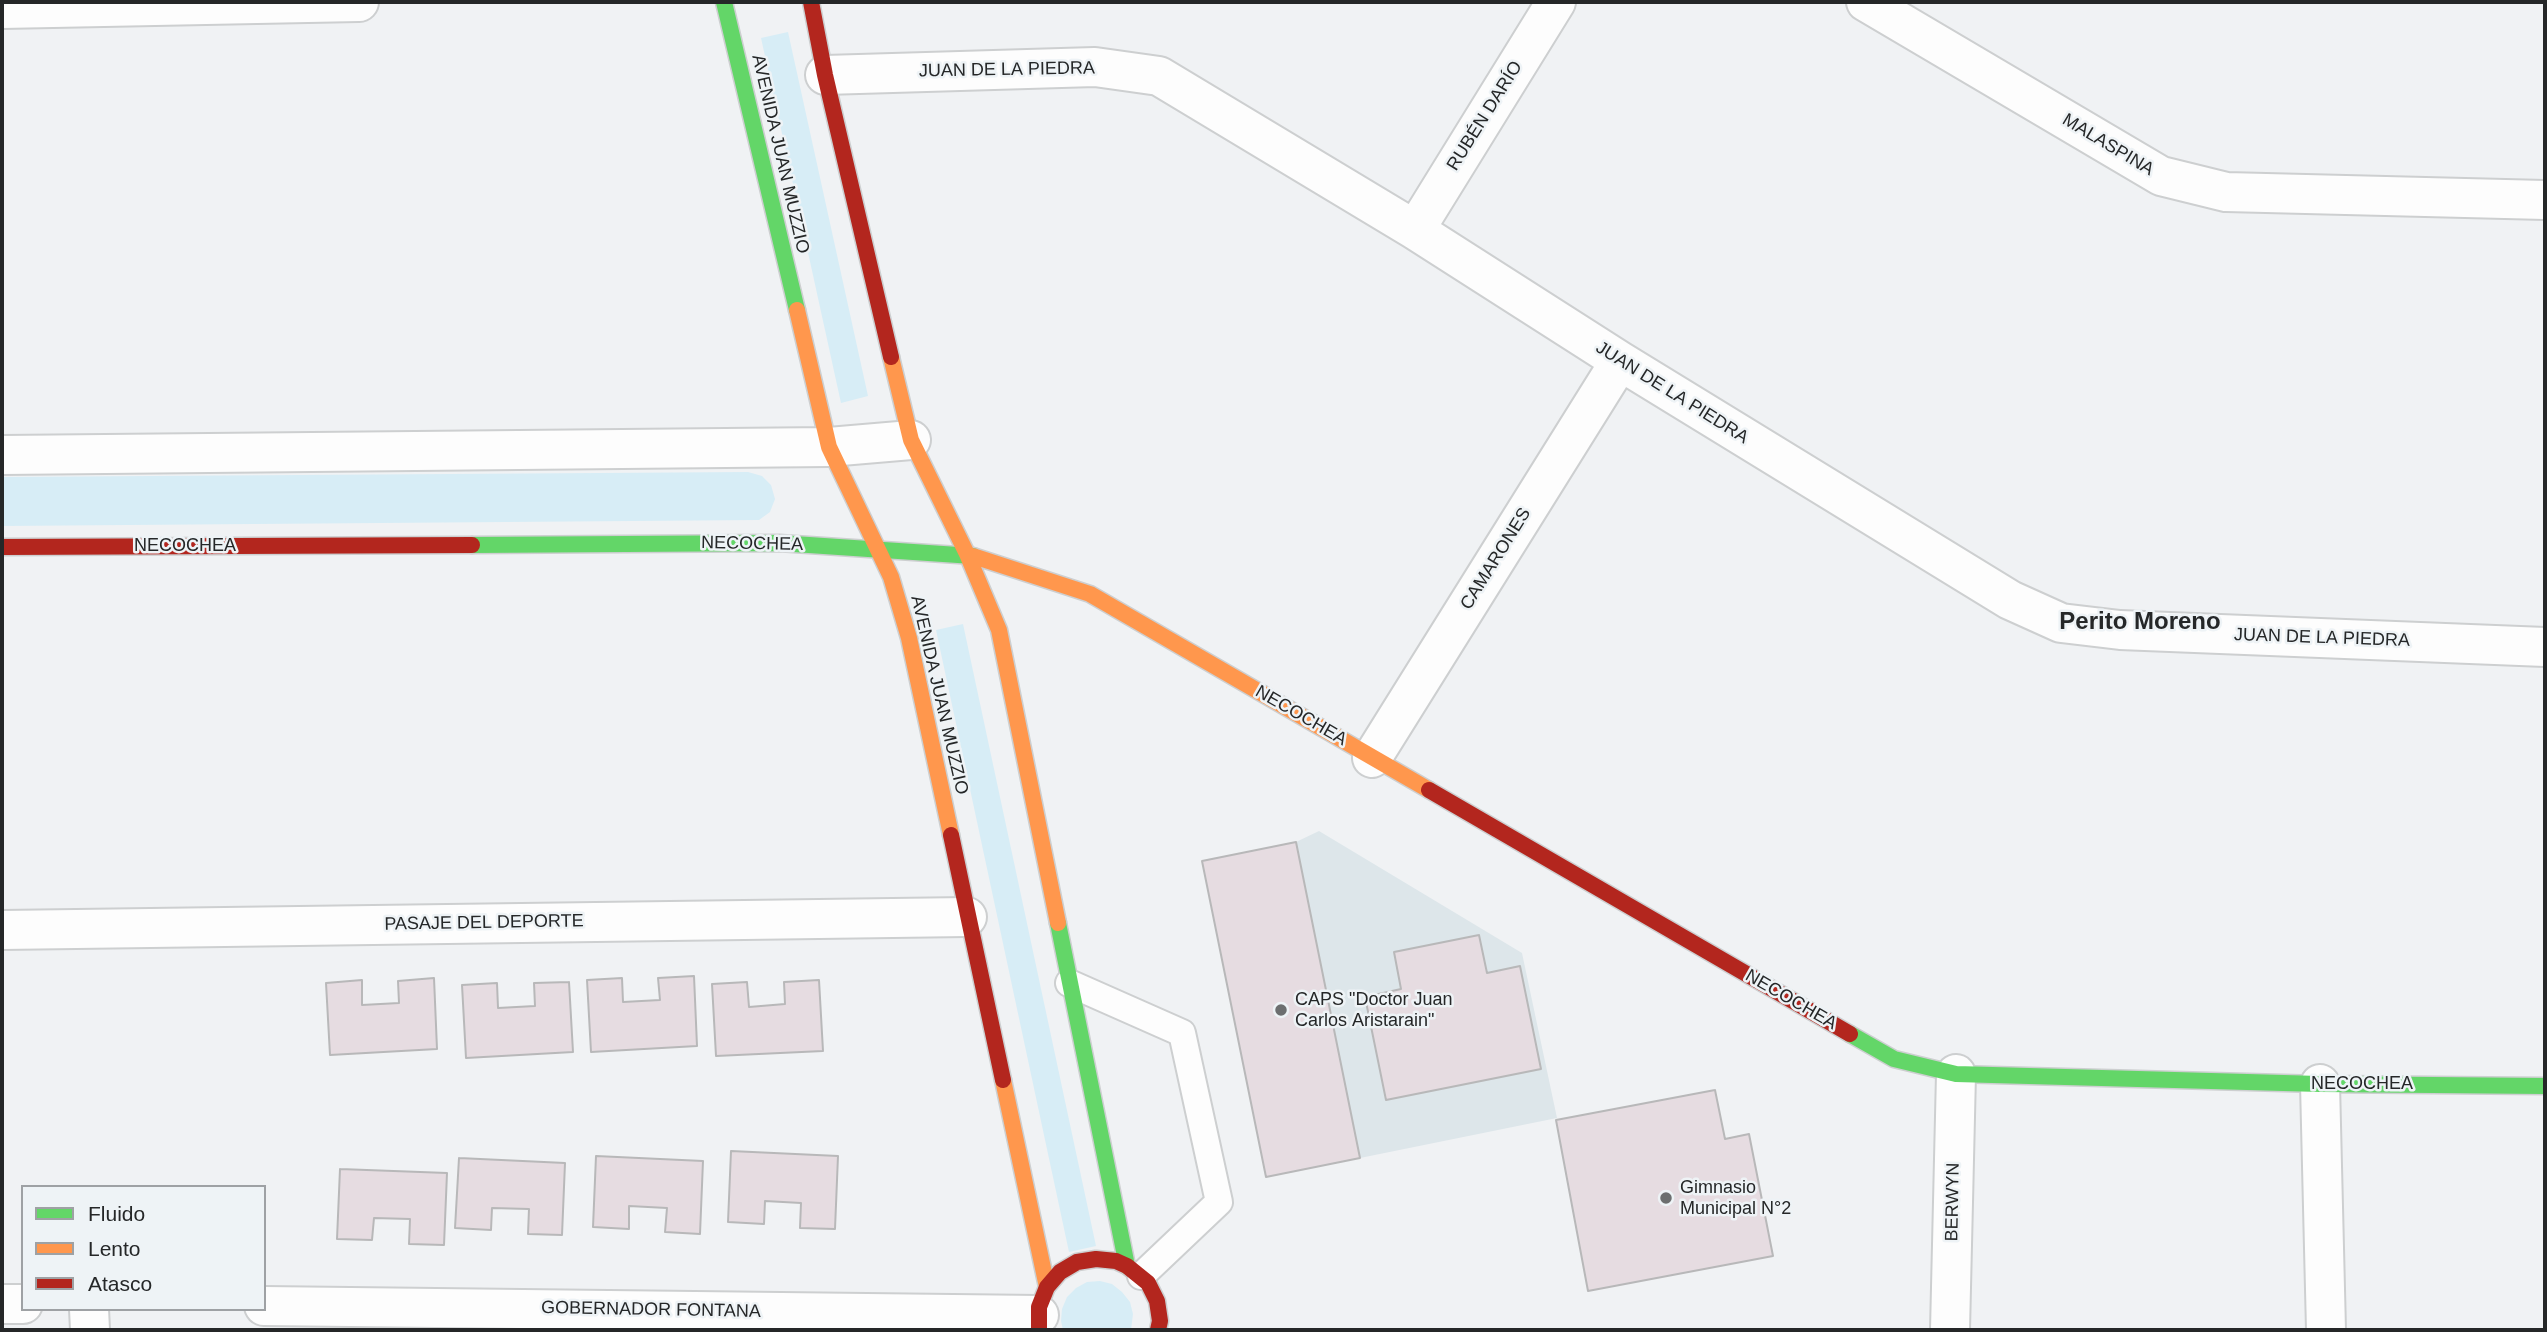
<!DOCTYPE html>
<html>
<head>
<meta charset="utf-8">
<style>
  body { margin:0 }
  #map { position:relative; width:2547px; height:1332px; overflow:hidden; background:#f0f2f4; font-family:Helvetica,sans-serif }
  canvas { display:block }
  .frame { position:absolute; inset:0; border:4px solid #252728; pointer-events:none }
  .legend { position:absolute; left:21px; top:1185px; width:245px; height:126px; box-sizing:border-box; background:#eef3f6; border:2px solid #9ea1a4; margin:0; padding:9px 12px; list-style:none; font-size:21px; color:#252728 }
  .legend li { display:flex; align-items:center; gap:14px; height:35px }
  .legend b { width:35px; border:2px solid #9ea1a4 }
</style>
</head>
<body>
<div id="map">
<canvas width="2547" height="1332"></canvas>
<div class="frame"></div>
<ul class="legend">
<li><b style="height:9px;background:#63d668"></b>Fluido</li>
<li><b style="height:9px;background:#ff974d"></b>Lento</li>
<li><b style="height:9px;background:#b3261e"></b>Atasco</li>
</ul>
</div>
<script>
const ctx = document.querySelector('canvas').getContext('2d');
ctx.lineJoin = 'round';
function fillPath(path, color) {
  ctx.fillStyle = color;
  ctx.fill(path, 'evenodd');
}
function toPath(rows) {
  const path = new Path2D();
  for (const r of rows) {
    path.moveTo(r[0], r[1]);
    for (let i = 2; i < r.length; i += 2) path.lineTo(r[i], r[i + 1]);
  }
  return path;
}
function strokePath(path, color, width, dash) {
  ctx.strokeStyle = color;
  ctx.lineWidth = width;
  ctx.lineCap = dash ? 'butt' : 'round';
  ctx.setLineDash(dash || []);
  ctx.stroke(path);
}
function label(font, color, halo, rows, align = 'center') {
  ctx.font = font + ' Helvetica,sans-serif';
  ctx.lineWidth = 5;
  ctx.setLineDash([]);
  ctx.textBaseline = 'middle';
  ctx.strokeStyle = halo;
  ctx.fillStyle = color;
  for (const [text, x, y, turn = 0] of rows) {
    ctx.save();
    ctx.translate(x, y);
    ctx.rotate((+turn || 0) * Math.PI / 180);
    ctx.textAlign = isNaN(turn) ? turn : align;
    if (halo) ctx.strokeText(text, 0, 0);
    ctx.fillText(text, 0, 0);
    ctx.restore();
  }
}
fillPath(toPath([
  [1319,831,1522,953,1557,1118,1360,1158,1296,842]
]), '#dde6ea');
fillPath(toPath([
  [788,32,868,396,841,403,761,38],
  [748,472,762,476,771,485,775,499,770,512,759,520,2,526,2,477],
  [963,624,1096,1246,1069,1252,936,630],
  [1100,1281,1112,1284,1122,1292,1130,1302,1133,1314,1131,1330,1063,1330,1061,1321,1062,1309,1067,1297,1076,1288,1087,1282]
]), '#d7edf6');
const building = toPath([
  [1296,842,1360,1158,1266,1177,1202,861,1296,842],
  [1479,935,1487,973,1520,966,1541,1069,1386,1100,1365,997,1401,989,1394,952,1479,935],
  [694,976,697,1046,591,1052,587,980,622,978,623,1002,660,1000,658,978,694,976],
  [434,978,437,1049,330,1055,326,983,362,980,362,1005,399,1003,398,981,434,978],
  [819,980,823,1051,716,1056,712,984,747,982,749,1007,785,1004,784,982,819,980],
  [569,982,573,1052,466,1058,462,985,497,983,498,1008,535,1006,534,983,569,982],
  [1715,1090,1725,1139,1749,1134,1773,1256,1588,1291,1556,1120,1715,1090],
  [731,1151,838,1156,835,1229,800,1228,801,1203,765,1201,764,1224,728,1222,731,1151],
  [596,1156,703,1161,700,1234,665,1232,667,1208,629,1206,629,1229,593,1227,596,1156],
  [459,1158,565,1163,562,1235,528,1234,529,1209,492,1208,491,1230,455,1228,459,1158],
  [340,1169,447,1173,444,1245,409,1244,410,1219,374,1218,372,1240,337,1239,340,1169]
]);
fillPath(building, '#e6dce1');
strokePath(building, '#b8b8b9', 2);
const lane = toPath([
  [1069,983,1182,1033,1219,1202,1141,1276]
]);
const street = toPath([
  [1866,2,2161,176,2226,192,2545,200],
  [2,9,359,2],
  [825,75,1095,67,1159,76,1415,230,1620,361,2010,600,2061,623,2120,630,2545,647],
  [1415,230,1556,2],
  [2,455,829,447,911,440],
  [1372,758,1620,361],
  [2,930,967,917],
  [2320,1084,2326,1330],
  [2,1304,23,1304],
  [264,1306,1039,1315],
  [89,1309,90,1330],
  [1950,1330,1956,1074]
]);
const fast = toPath([
  [724,2,797,310],
  [472,545,779,543,973,556],
  [1058,923,1127,1266],
  [1850,1034,1894,1059,1956,1074,2320,1084,2545,1086]
]);
const slow = toPath([
  [797,310,829,447,891,577,909,638,951,835],
  [891,357,911,440,967,554,999,630,1058,923],
  [973,556,1090,594,1429,790],
  [1003,1080,1047,1287]
]);
const jam = toPath([
  [811,2,825,75,891,357],
  [2,547,472,545],
  [1429,790,1850,1034],
  [951,835,1003,1080],
  [1039,1330,1039,1307,1047,1287,1060,1272,1077,1262,1096,1259,1116,1261,1127,1266,1148,1283,1157,1301,1160,1321,1158,1330]
]);
strokePath(lane, '#cdcfd0', 30);
strokePath(street, '#cdcfd0', 42);
strokePath(fast, '#cdcfd0', 19);
strokePath(slow, '#cdcfd0', 19);
strokePath(jam, '#cdcfd0', 19);
strokePath(lane, '#fdfdfd', 26);
strokePath(street, '#fdfdfd', 38);
strokePath(fast, '#63d668', 16);
strokePath(slow, '#ff974d', 16);
strokePath(jam, '#b3261e', 16);
for (const [x, y, r, color] of [
  [1281,1010,7,"#6c6e6f"],
  [1666,1198,7,"#6c6e6f"]
]) {
  const dot = new Path2D();
  dot.arc(x, y, r, 0, 2 * Math.PI);
  ctx.fillStyle = color;
  ctx.fill(dot);
  strokePath(dot, '#eef3f6', 2.5);
}
label('18px', '#252728', '#eef3f6', [
  ["JUAN DE LA PIEDRA",1007,70,-1],
  ["RUBÉN DARÍO",1485,116,-58],
  ["MALASPINA",2108,145,31],
  ["AVENIDA JUAN MUZZIO",780,154,77],
  ["JUAN DE LA PIEDRA",1672,393,32],
  ["NECOCHEA",752,544,1],
  ["NECOCHEA",185,546],
  ["CAMARONES",1496,559,-58],
  ["JUAN DE LA PIEDRA",2322,638,2],
  ["AVENIDA JUAN MUZZIO",939,695,77],
  ["NECOCHEA",1301,716,30],
  ["PASAJE DEL DEPORTE",484,923,-1],
  ["NECOCHEA",1791,1000,30],
  ["NECOCHEA",2362,1084],
  ["BERWYN",1953,1202,-89],
  ["GOBERNADOR FONTANA",651,1310,1]
]);
label('18px', '#252728', '#eef3f6', [
  ["CAPS \"Doctor Juan",1295,1000],
  ["Carlos Aristarain\"",1295,1021],
  ["Gimnasio",1680,1188],
  ["Municipal N°2",1680,1209]
], 'left');
label('bold 24px', '#252728', '#eef3f6', [
  ["Perito Moreno",2140,622]
]);
</script>
</body>
</html>
